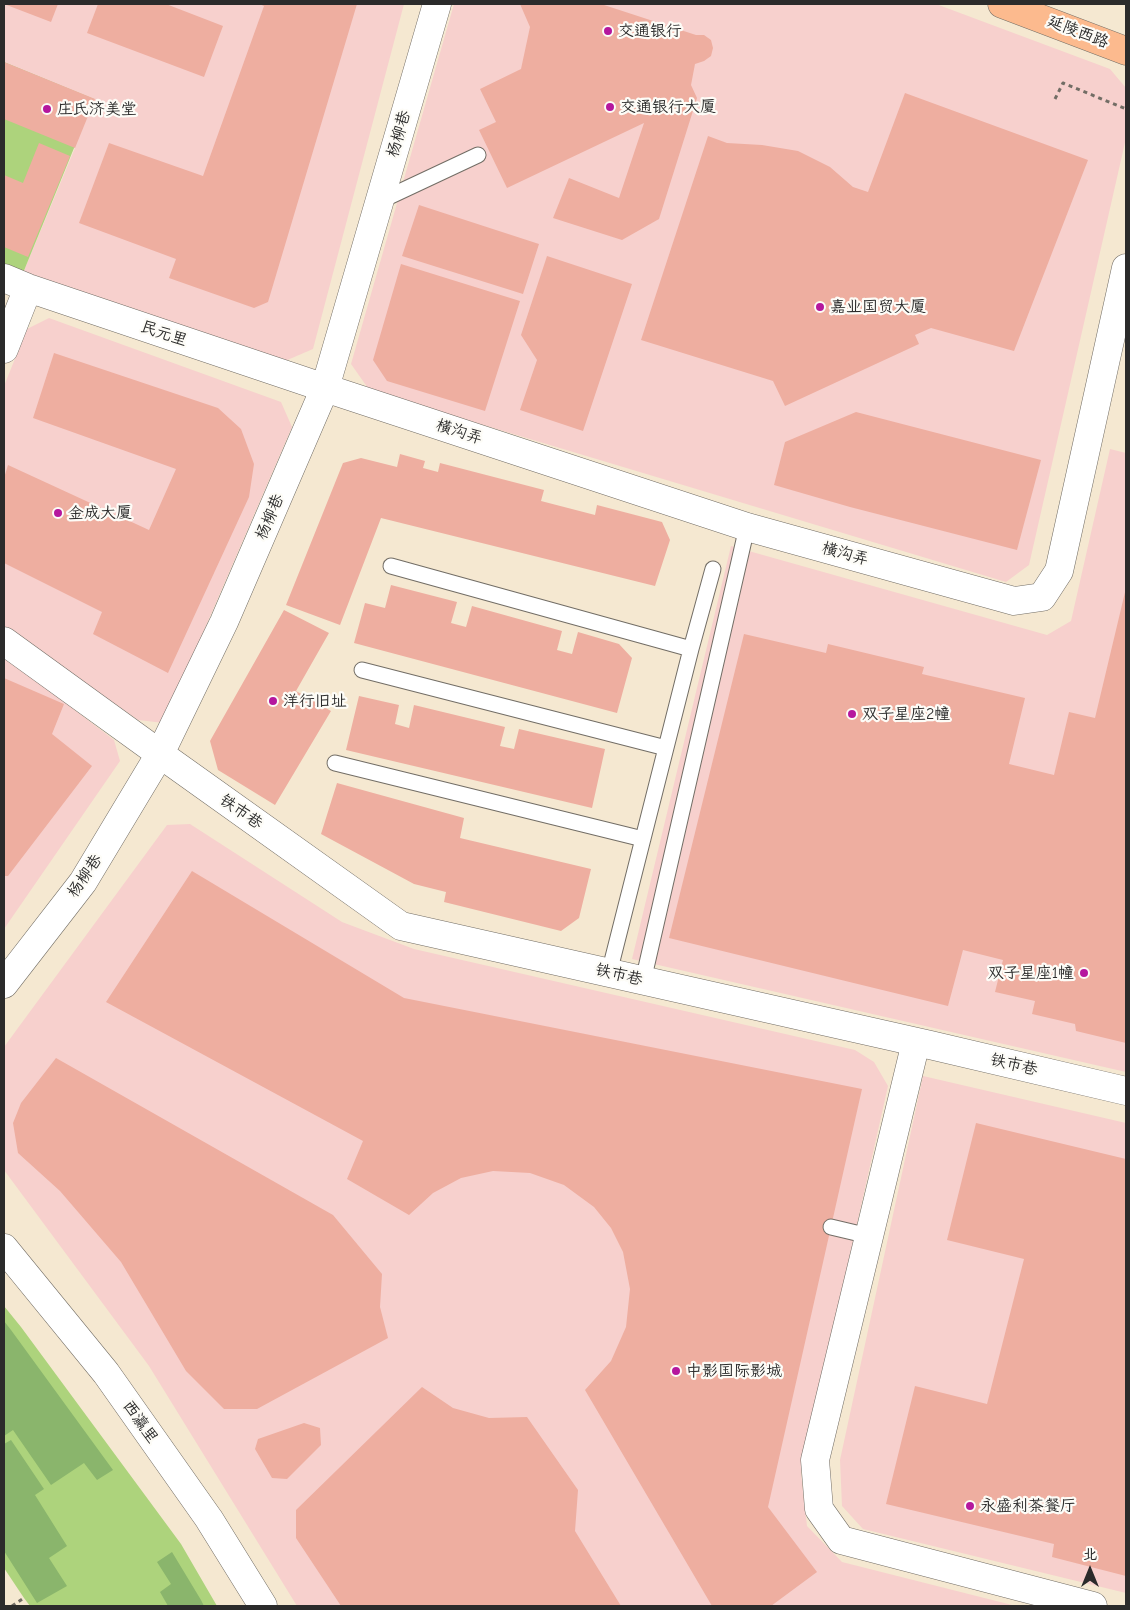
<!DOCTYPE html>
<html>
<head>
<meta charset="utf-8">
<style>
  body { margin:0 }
  #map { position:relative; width:1130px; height:1610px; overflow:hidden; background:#f5e8d1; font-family:"Comic Neue","LXGW WenKai TC",sans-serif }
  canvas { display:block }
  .frame { position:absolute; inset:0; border:5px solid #2b2b2b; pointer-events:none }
  .north { position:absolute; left:1065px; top:1545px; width:50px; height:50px; -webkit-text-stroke:4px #fdfcf7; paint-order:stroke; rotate:0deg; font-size:14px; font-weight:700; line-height:20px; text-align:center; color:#2b2b2b }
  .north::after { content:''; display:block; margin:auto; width:18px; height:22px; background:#2b2b2b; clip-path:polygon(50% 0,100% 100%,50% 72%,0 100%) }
</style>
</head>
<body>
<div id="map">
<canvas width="1130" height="1610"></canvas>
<div class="frame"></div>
<div class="north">北</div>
</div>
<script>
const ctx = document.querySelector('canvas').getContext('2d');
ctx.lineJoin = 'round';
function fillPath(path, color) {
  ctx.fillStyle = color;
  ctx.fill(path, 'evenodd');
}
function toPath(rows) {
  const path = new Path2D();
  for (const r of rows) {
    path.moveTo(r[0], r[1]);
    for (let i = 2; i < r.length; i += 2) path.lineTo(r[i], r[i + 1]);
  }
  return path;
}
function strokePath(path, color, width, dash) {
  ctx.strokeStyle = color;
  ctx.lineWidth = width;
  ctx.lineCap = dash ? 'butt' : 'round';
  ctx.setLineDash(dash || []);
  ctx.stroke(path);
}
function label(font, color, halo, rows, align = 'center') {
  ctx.font = font + ' "Comic Neue","LXGW WenKai TC",sans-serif';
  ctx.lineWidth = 4.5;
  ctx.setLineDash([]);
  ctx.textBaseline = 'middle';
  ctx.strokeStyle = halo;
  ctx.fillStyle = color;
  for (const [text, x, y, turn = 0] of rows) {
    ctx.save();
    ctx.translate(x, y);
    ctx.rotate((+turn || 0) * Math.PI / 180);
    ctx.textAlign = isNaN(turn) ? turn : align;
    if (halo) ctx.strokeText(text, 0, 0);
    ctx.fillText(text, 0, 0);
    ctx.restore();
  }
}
fillPath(toPath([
  [4,4,404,4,313,349,278,364,23,273,75,148,4,62],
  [454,4,936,4,1110,69,1126,88,1126,138,1029,565,1006,582,370,391,351,364],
  [49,318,281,402,292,427,164,723,138,720,4,626,4,386,27,329],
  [1110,449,1126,453,1126,1072,632,959,731,546,1047,635,1071,621],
  [4,656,114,740,120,761,4,929],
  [190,824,342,922,414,949,855,1050,874,1062,888,1086,801,1473,807,1526,842,1562,1016,1606,297,1606,149,1366,4,1170,4,1047,167,825],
  [923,1076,1126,1123,1126,1593,863,1529,842,1506,840,1460]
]), '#f7d0cd');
fillPath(toPath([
  [4,62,94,99,23,273,4,265],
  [4,1306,21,1327,181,1544,217,1606,30,1606,24,1598,4,1568]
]), '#add37c');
fillPath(toPath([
  [4,1321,11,1330,113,1470,97,1480,84,1463,51,1485,13,1430,4,1436],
  [11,1440,44,1489,35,1495,67,1546,49,1558,67,1586,37,1603,4,1551,4,1444],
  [172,1552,201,1600,204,1606,168,1606,160,1592,171,1584,157,1562]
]), '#8ab56c');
fillPath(toPath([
  [4,4,58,4,51,22],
  [98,4,166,4,223,26,204,77,87,33],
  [259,4,357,4,268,302,254,308,169,278,176,259,79,223,109,143,203,176,264,6],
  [520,4,601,4,696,35,704,35,711,40,713,48,711,56,704,61,695,64,691,85,697,98,659,219,622,240,553,218,569,178,619,198,644,123,507,188,479,130,496,122,480,89,521,69,530,27],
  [4,62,95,99,75,148,4,119],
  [905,93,1088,160,1014,351,931,328,915,335,919,344,785,406,773,381,641,340,708,136,727,143,762,145,798,151,830,167,853,187,868,192],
  [39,143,70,156,28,257,4,247,4,175,23,183],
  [419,205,539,244,523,294,402,256],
  [547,256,632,284,583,431,520,410,537,360,521,335],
  [401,264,520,301,485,411,387,381,373,360],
  [54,353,218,408,241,429,254,464,249,497,168,673,93,634,102,612,4,563,4,478,8,465,149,530,176,469,33,418],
  [856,412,1041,460,1017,550,850,507,774,485,785,442],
  [400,454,425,461,423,468,438,472,440,463,544,490,541,501,595,515,597,505,662,522,670,540,655,586,381,518,340,625,286,605,343,463,361,458,397,467],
  [391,585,457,602,451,623,466,627,472,606,562,631,557,650,572,654,578,632,619,644,632,658,617,713,354,643,365,603,385,608],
  [1126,588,1126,1043,1076,1031,1075,1024,1032,1014,1035,1001,995,992,1003,960,963,950,948,1006,669,938,744,634,826,653,828,644,924,667,922,674,1025,698,1009,764,1054,775,1069,712,1095,718],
  [284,610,329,633,296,691,331,711,275,805,218,770,210,741],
  [4,678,64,704,52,734,92,766,8,876,4,876],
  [359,696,399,705,395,724,409,728,414,705,505,727,500,746,514,749,519,729,605,749,592,808,346,750],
  [337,783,464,818,460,838,591,869,579,918,561,931,444,902,446,892,414,884,321,834],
  [192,871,404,998,862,1089,768,1507,817,1572,771,1606,712,1606,585,1390,611,1361,626,1327,630,1289,623,1252,611,1228,594,1207,564,1185,530,1173,493,1171,461,1178,433,1193,409,1215,347,1179,363,1141,106,1002],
  [56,1058,333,1215,382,1274,380,1307,388,1338,257,1409,224,1409,186,1371,121,1262,60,1191,18,1153,13,1123,21,1103],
  [976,1123,1126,1159,1126,1576,1052,1557,1054,1544,886,1504,915,1386,987,1404,1024,1259,947,1240],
  [422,1387,453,1408,489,1418,527,1417,578,1490,575,1531,621,1606,341,1606,296,1538,296,1510],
  [304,1423,320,1428,321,1445,287,1479,272,1478,255,1449,258,1439]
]), '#eeaea0');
const service = toPath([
  [380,201,478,155],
  [391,566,691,649],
  [362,670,666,748],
  [335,763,643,839],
  [609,973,691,649,713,569],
  [643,981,747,527],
  [831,1227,869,1236]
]);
const minor = toPath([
  [4,278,28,288,325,388,747,527,1014,601,1042,597,1059,571,1126,268],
  [4,349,28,288],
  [4,641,160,754,401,926,930,1045,1126,1091],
  [4,984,83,882,160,754,224,622,325,388,437,4],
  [916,1042,815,1460,819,1509,841,1540,1093,1606],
  [4,1248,106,1373,209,1519,263,1606]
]);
const primary = toPath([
  [1002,4,1126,51]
]);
strokePath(service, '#726d65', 17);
strokePath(minor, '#726d65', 29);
strokePath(primary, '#726d65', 29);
strokePath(toPath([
  [1055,99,1063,83,1126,109],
  [12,1606,24,1598]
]), '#726d65', 3, [4, 4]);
strokePath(service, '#fff', 15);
strokePath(minor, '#fff', 28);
strokePath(primary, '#fcba8e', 28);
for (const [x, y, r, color] of [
  [608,31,5,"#b5179e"],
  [610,107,5,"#b5179e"],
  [47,109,5,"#b5179e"],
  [820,307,5,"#b5179e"],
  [58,513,5,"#b5179e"],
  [273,701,5,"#b5179e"],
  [852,714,5,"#b5179e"],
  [1084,973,5,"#b5179e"],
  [676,1371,5,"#b5179e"],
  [970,1506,5,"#b5179e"]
]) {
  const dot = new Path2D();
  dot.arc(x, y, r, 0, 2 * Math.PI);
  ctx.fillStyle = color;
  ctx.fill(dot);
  strokePath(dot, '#fdfcf7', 2);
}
label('16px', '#2b2b2b', '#fdfcf7', [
  ["交通银行",618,31],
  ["交通银行大厦",620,107],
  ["庄氏济美堂",57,109],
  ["嘉业国贸大厦",830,307],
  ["金成大厦",68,513],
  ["洋行旧址",283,701],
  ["双子星座2幢",862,714],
  ["双子星座1幢",1074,973,"right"],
  ["中影国际影城",686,1371],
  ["永盛利茶餐厅",980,1506]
], 'left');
label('16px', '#2b2b2b', '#fdfcf7', [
  ["延陵西路",1078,32,21],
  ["杨柳巷",399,134,-74],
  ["民元里",164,334,19],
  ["横沟弄",459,432,18],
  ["杨柳巷",270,517,-67],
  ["横沟弄",845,554,15],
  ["铁市巷",241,812,35],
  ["杨柳巷",85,876,-56],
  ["铁市巷",619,975,13],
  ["铁市巷",1014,1065,13],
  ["西瀛里",140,1422,55]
]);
</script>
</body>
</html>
